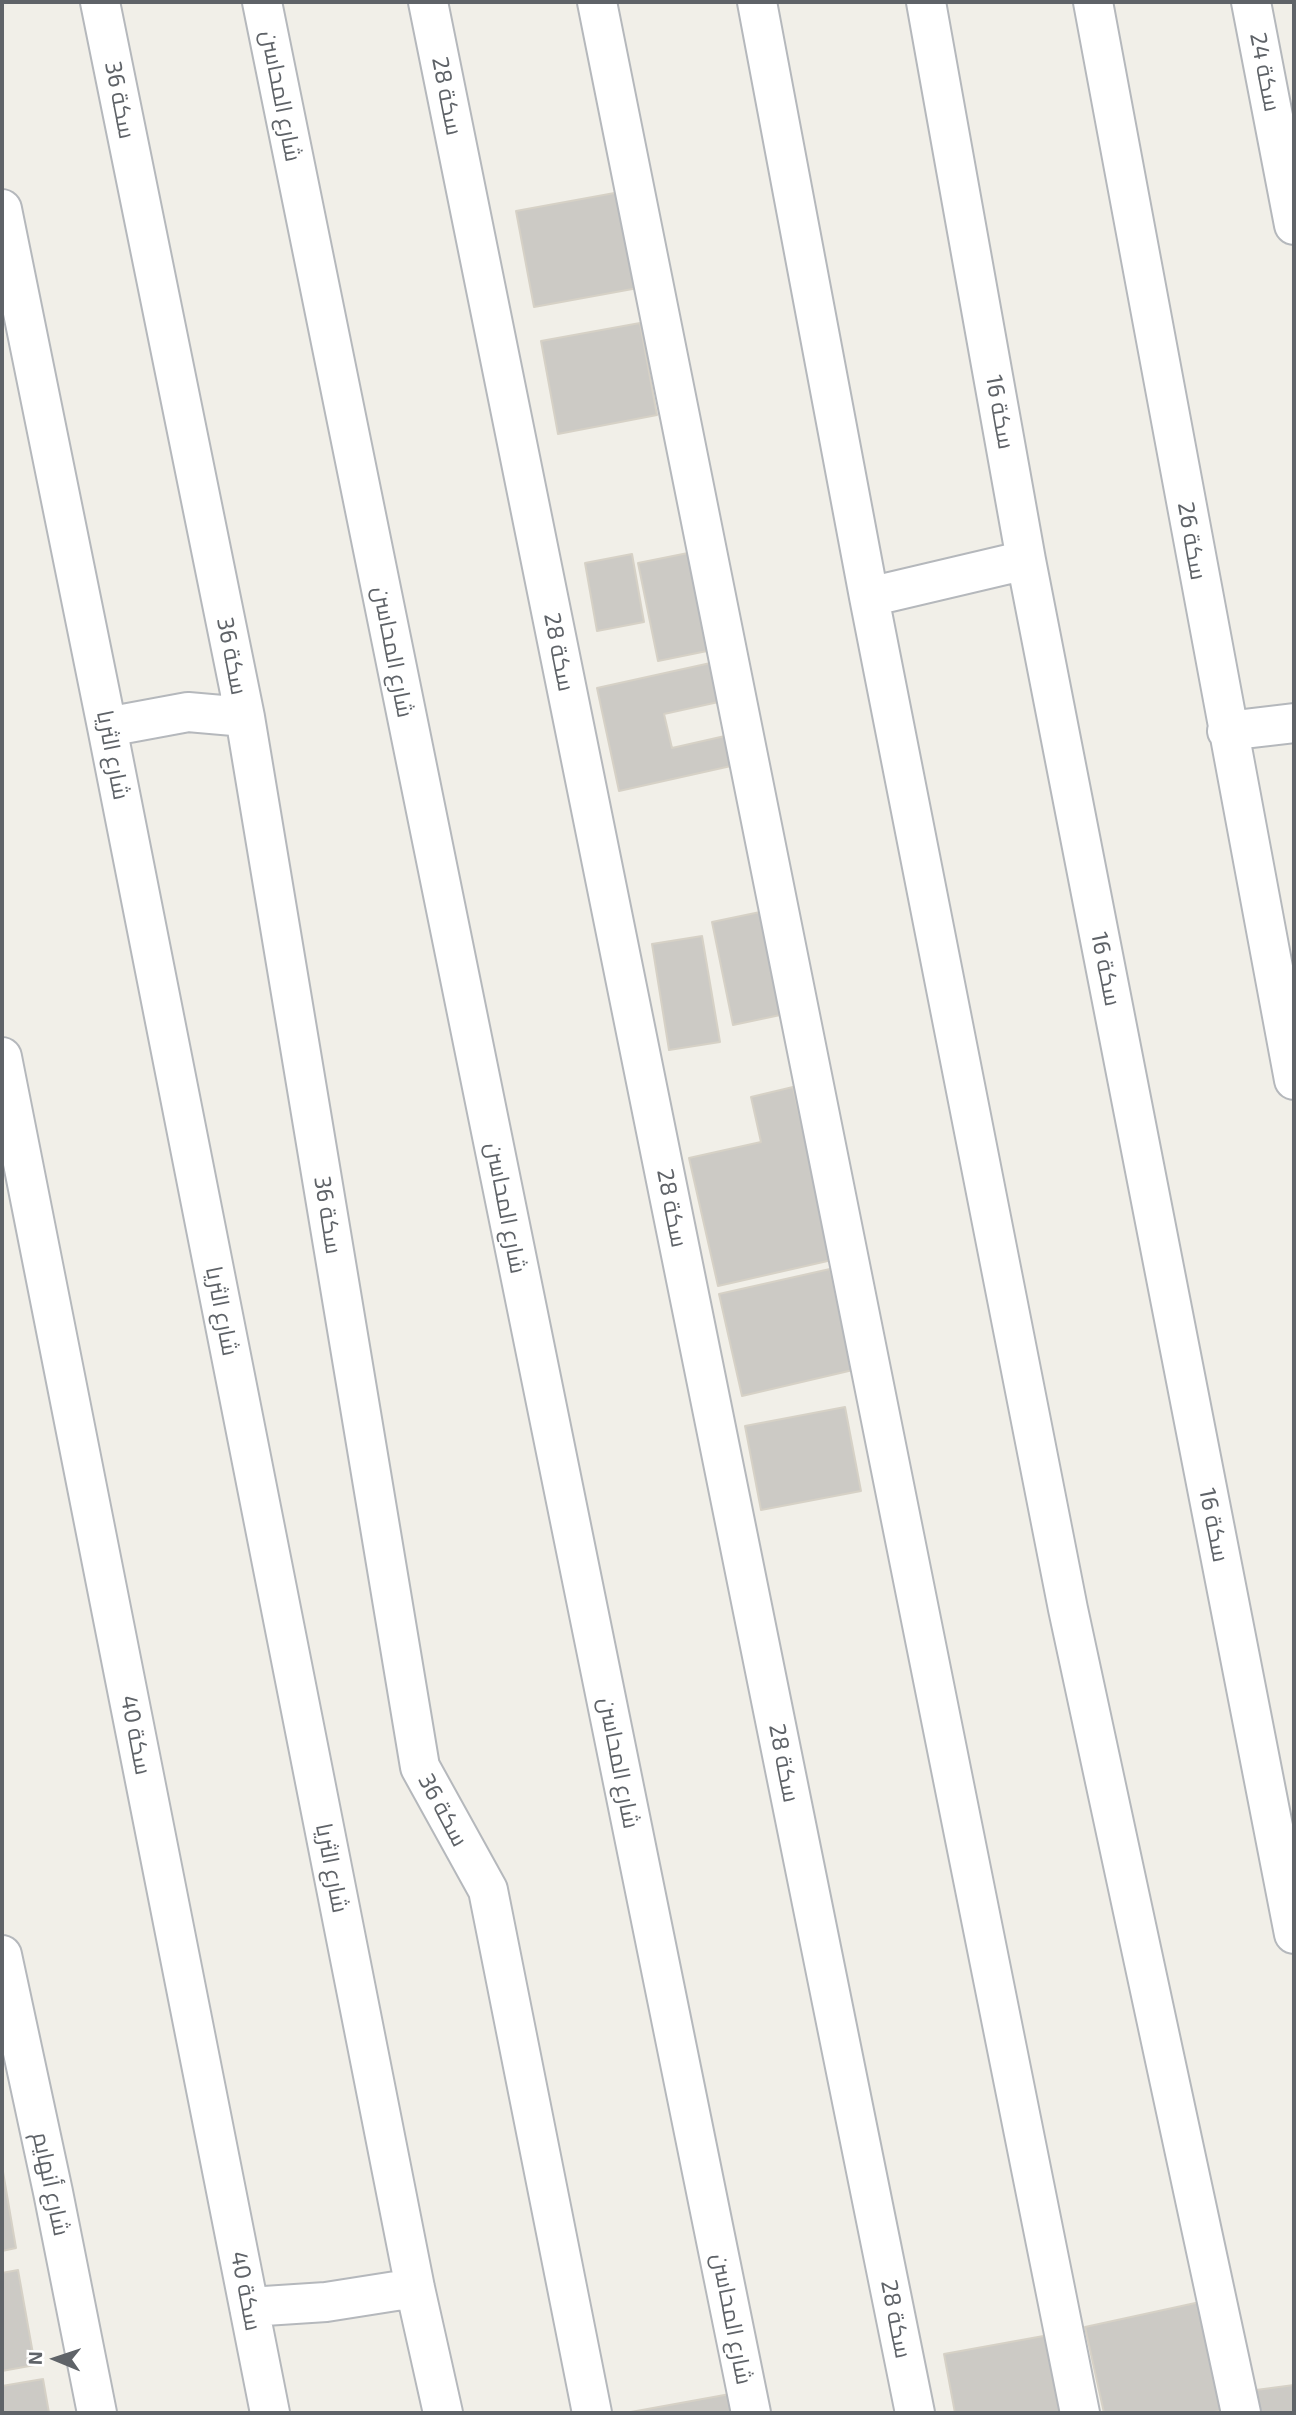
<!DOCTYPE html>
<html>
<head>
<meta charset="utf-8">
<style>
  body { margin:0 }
  #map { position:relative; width:1296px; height:2415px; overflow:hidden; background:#f1efe8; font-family:"Exo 2",sans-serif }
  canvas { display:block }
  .frame { position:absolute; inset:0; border:4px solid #5f6368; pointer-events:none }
  .north { position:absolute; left:21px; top:2324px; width:70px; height:70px; -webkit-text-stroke:5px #fff; paint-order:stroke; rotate:272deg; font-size:19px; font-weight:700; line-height:28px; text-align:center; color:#5f6368 }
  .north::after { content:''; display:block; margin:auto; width:24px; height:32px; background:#5f6368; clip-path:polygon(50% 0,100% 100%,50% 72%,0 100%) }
</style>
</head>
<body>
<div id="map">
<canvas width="1296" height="2415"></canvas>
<div class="frame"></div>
<div class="north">N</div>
</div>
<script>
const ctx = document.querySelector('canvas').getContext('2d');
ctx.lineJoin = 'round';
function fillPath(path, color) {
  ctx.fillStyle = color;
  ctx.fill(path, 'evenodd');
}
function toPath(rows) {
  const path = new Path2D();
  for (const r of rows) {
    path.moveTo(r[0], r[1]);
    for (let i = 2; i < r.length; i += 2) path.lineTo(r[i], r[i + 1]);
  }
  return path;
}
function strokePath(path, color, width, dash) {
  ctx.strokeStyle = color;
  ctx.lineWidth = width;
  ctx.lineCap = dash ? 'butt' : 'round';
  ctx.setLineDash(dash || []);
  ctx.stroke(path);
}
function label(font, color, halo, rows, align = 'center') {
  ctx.font = font + ' "Exo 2",Cairo,sans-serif';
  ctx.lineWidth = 5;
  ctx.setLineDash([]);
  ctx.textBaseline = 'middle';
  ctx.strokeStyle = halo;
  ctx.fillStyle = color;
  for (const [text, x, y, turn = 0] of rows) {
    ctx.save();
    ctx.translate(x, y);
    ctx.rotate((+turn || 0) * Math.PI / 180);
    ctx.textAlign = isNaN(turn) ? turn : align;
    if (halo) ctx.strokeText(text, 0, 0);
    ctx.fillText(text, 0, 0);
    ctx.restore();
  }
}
const building = toPath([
  [620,192,638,288,534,307,516,211,620,192],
  [640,323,657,415,558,434,541,341,640,323],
  [693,552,712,650,658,661,638,563,693,552],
  [632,554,644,622,597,631,585,563,632,554],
  [715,662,723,701,664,714,672,748,725,736,731,766,619,791,597,688,715,662],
  [765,911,785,1014,733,1025,712,922,765,911],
  [702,936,720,1042,669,1050,652,944,702,936],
  [793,1087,832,1260,718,1286,689,1158,761,1142,751,1097,793,1087],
  [830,1269,853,1370,742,1396,719,1294,830,1269],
  [845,1407,861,1491,761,1510,745,1426,845,1407],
  [2,2166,16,2248,2,2251,2,2166],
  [18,2270,35,2365,2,2371,2,2273,18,2270],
  [1200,2302,1224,2410,1209,2413,1104,2413,1085,2327,1200,2302],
  [1049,2335,1063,2413,955,2413,944,2354,1049,2335],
  [43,2379,49,2413,2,2413,2,2386,43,2379],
  [1294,2385,1294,2413,1259,2413,1256,2390,1294,2385],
  [730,2394,734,2413,632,2413,631,2412,730,2394]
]);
fillPath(building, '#cccac5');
strokePath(building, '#d6d1c6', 2);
const minor = toPath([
  [100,2,245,717,420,1767,488,1890,592,2413],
  [262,2,751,2413],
  [428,2,915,2413],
  [597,2,1080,2413],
  [757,2,869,597,1068,1609,1241,2413],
  [926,2,1026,560,1294,1934],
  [1093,2,1294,1080],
  [1251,2,1294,225],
  [2,209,107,727,415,2288,443,2413],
  [869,597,1026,560],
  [107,727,188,712,245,717],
  [1227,731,1294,723],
  [2,1057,270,2413],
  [2,1955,53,2192,97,2413],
  [249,2307,326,2302,415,2288]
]);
strokePath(minor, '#b5b8bc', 42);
strokePath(minor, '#fff', 38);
label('23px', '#5f6368', '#fff', [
  ["سكة 24",1265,72,79],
  ["شارع المحاسن",281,96,79],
  ["سكة 28",447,96,79],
  ["سكة 36",120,100,79],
  ["سكة 16",1000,412,80],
  ["سكة 26",1192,541,80],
  ["شارع المحاسن",393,652,79],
  ["سكة 28",559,652,79],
  ["سكة 36",232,656,79],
  ["شارع الثريا",113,755,79],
  ["سكة 16",1106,969,79],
  ["شارع المحاسن",506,1208,79],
  ["سكة 28",672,1208,79],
  ["سكة 36",328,1215,81],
  ["شارع الثريا",222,1311,79],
  ["سكة 16",1214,1525,79],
  ["سكة 40",136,1735,79],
  ["شارع المحاسن",619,1763,79],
  ["سكة 28",784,1763,79],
  ["سكة 36",443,1810,62],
  ["شارع الثريا",332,1868,79],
  ["شارع أنهايم",51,2184,78],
  ["سكة 40",246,2291,79],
  ["شارع المحاسن",732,2319,79],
  ["سكة 28",896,2319,79]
]);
</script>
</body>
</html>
